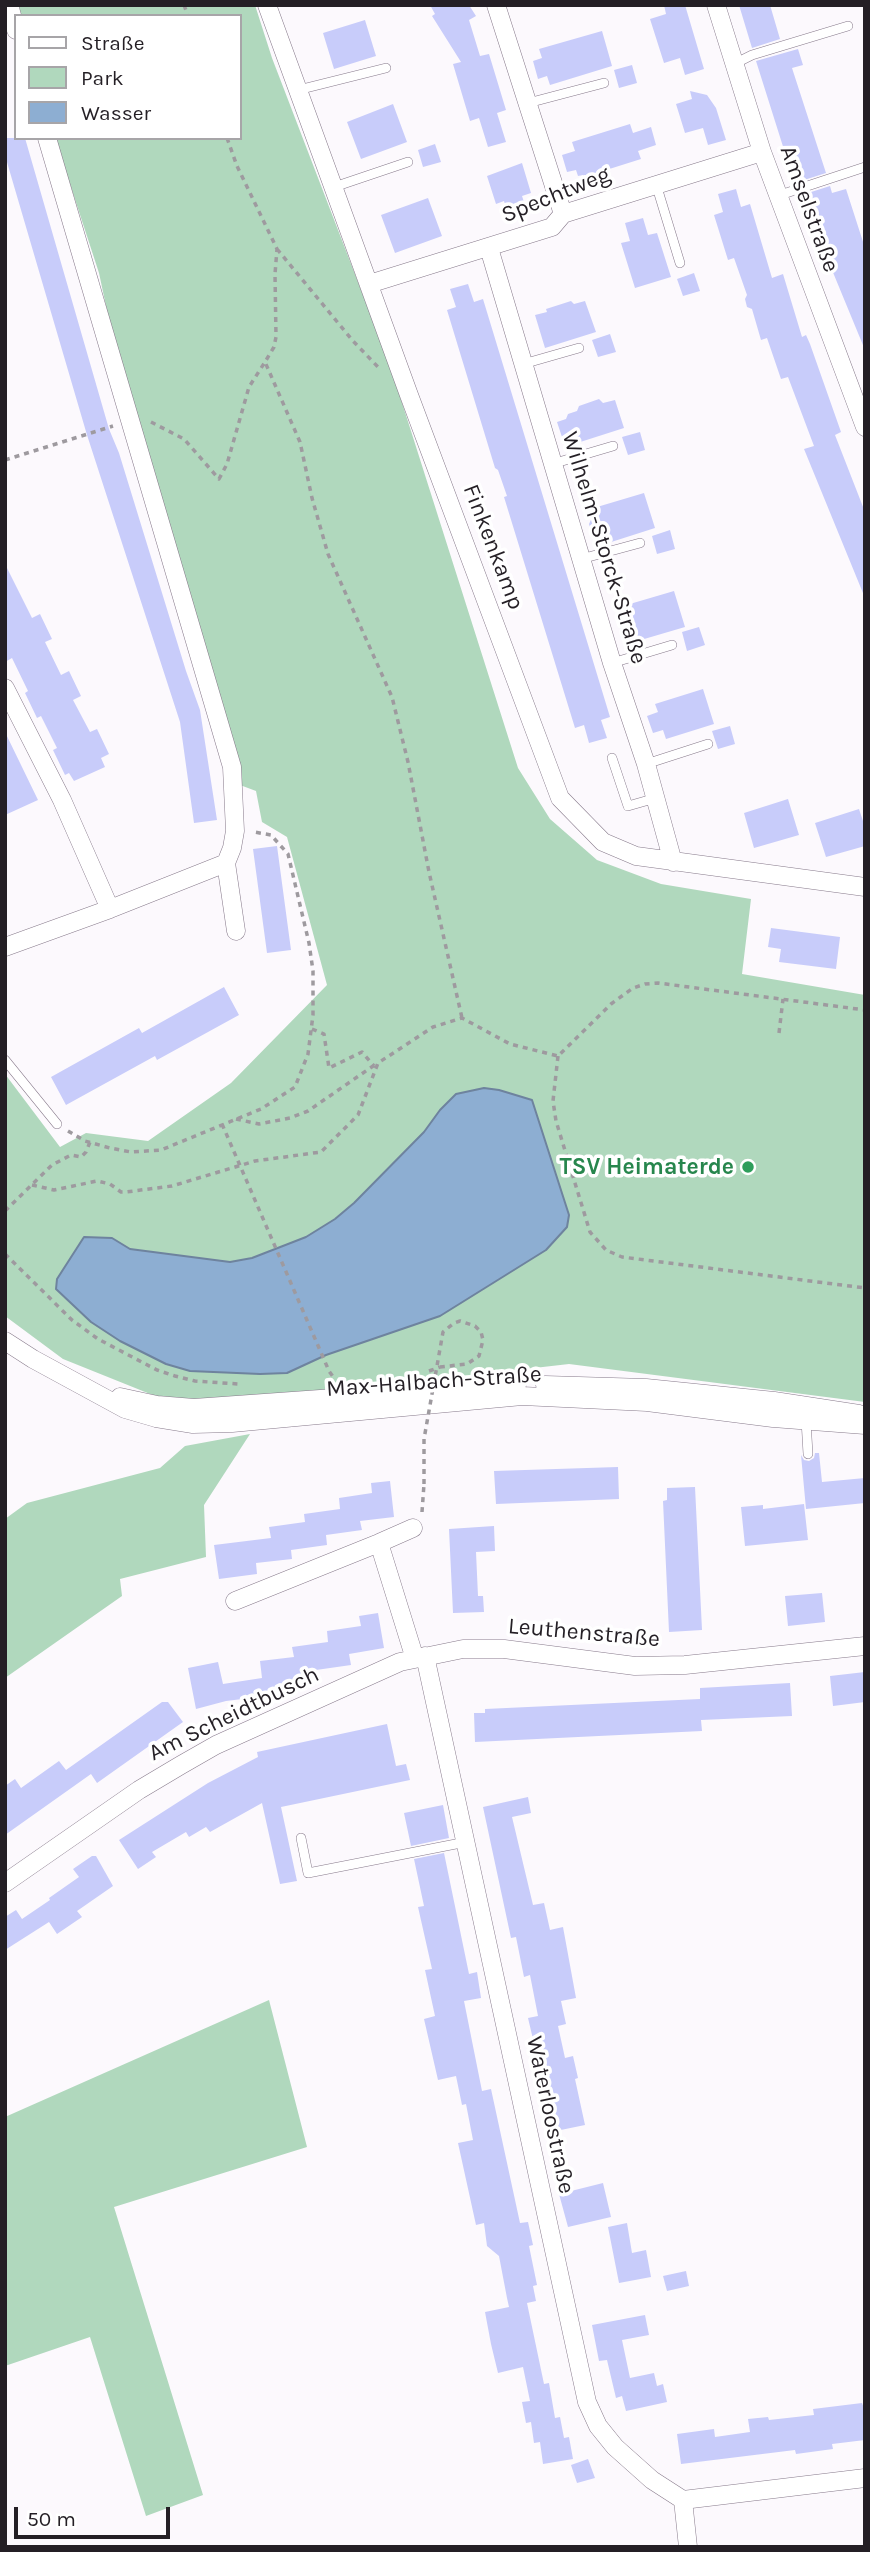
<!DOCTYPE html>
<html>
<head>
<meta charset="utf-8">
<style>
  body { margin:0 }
  #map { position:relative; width:870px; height:2552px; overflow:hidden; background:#fcf9fd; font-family:Karla,sans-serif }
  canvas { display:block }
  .frame { position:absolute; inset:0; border:7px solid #241f25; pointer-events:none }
  .legend { position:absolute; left:14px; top:14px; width:228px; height:126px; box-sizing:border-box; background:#fff; border:2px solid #a7a5a8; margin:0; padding:9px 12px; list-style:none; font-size:21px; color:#241f25 }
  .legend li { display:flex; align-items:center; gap:14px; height:35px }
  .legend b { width:35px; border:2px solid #a7a5a8 }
  .scale { position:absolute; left:14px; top:2507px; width:156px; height:32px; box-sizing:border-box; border:4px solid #241f25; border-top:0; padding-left:9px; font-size:21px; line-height:24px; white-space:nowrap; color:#241f25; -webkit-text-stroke:5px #fff; paint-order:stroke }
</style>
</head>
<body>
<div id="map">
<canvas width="870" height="2552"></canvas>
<div class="frame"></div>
<ul class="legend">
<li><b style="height:9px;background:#fff"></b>Straße</li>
<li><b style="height:19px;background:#b0d8bd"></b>Park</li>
<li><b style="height:19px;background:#8daed2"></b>Wasser</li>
</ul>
<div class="scale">50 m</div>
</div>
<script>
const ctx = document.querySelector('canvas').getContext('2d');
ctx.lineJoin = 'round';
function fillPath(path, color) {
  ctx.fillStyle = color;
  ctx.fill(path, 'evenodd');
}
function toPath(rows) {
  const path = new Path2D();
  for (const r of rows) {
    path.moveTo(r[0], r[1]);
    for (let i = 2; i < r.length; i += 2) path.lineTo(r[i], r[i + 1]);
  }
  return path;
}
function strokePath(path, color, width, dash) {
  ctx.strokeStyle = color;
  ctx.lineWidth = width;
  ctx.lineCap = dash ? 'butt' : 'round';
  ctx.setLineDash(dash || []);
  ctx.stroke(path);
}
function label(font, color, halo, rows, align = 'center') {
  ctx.font = font + ' Karla,sans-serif';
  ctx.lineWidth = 7;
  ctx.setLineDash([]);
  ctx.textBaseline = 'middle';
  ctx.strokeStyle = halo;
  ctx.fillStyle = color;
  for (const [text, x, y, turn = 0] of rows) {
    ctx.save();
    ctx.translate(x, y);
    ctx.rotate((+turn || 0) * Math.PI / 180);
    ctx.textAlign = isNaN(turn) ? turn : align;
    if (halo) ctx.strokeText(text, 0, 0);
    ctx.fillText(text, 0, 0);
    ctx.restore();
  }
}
fillPath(toPath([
  [14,5,255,5,272,58,391,368,518,768,550,819,597,860,661,884,751,899,742,974,865,995,865,1402,569,1364,185,1408,63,1359,5,1316,5,1074,60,1147,86,1133,148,1141,231,1083,327,985,287,837,262,822,256,791,240,785,113,339,99,273,69,181,59,169,50,138,240,138,240,16,22,16],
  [250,1434,204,1505,206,1557,120,1579,122,1596,5,1678,5,1519,27,1503,160,1468,185,1446],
  [269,2000,307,2147,114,2207,203,2495,146,2516,90,2337,5,2366,5,2117]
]), '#b0d8bd');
const water = toPath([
  [484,1088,499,1090,532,1100,569,1215,567,1227,546,1250,440,1316,326,1355,287,1373,260,1374,190,1371,166,1364,120,1341,91,1322,56,1289,57,1279,84,1237,112,1238,130,1249,230,1262,252,1258,306,1237,335,1219,354,1203,424,1132,440,1110,456,1094,484,1088]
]);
fillPath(water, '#8daed2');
strokePath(water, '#6e839e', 2);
fillPath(toPath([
  [430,5,469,5,476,16,469,20,480,56,489,54,506,110,497,113,506,142,488,147,479,118,470,121,453,64,461,62,432,16,435,14],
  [664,5,685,5,704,69,685,75,680,58,664,63,650,19,666,14],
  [739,5,770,5,780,39,752,48],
  [365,20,376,56,334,69,323,33],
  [602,31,612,66,550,85,547,76,538,79,533,61,542,58,539,49],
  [798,49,803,65,792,68,826,173,801,181,798,173,792,175,756,61],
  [632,65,637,83,619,88,614,70],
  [690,91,707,95,716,108,726,140,708,145,703,128,685,133,676,104,692,99],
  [393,104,407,142,361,159,347,122],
  [630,124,633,133,651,127,656,145,638,151,641,159,584,177,583,175,578,176,576,170,567,172,562,155,575,151,572,142],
  [5,138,25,138,109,429,119,453,186,671,200,710,217,820,194,823,180,722,87,435,9,169,5,155],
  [435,144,441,162,423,167,418,150],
  [522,163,531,193,522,196,528,214,510,219,504,201,496,204,487,176],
  [830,186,832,193,846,189,865,248,865,350,832,270,835,269,808,193],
  [736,189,741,207,750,204,772,278,783,274,802,337,806,335,810,344,841,432,835,435,865,512,865,598,804,449,814,446,788,377,781,379,767,338,761,340,752,309,747,307,745,299,747,295,734,258,728,260,714,215,723,212,718,194],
  [428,198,442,236,395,253,381,215],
  [643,218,648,235,657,233,671,277,635,288,621,243,630,241,625,223],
  [694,273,700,291,683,296,677,279],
  [468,284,474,302,483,299,610,717,601,720,607,738,589,743,584,725,575,728,504,497,507,496,498,470,495,468,447,310,456,307,450,289],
  [571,301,574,304,585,301,596,332,545,348,535,315,547,312,546,309],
  [610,334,616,352,598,357,592,340],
  [599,399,603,403,615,400,624,428,574,444,572,437,563,440,557,422,566,419,568,414,577,411,579,406],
  [640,432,645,450,628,455,622,437],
  [644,493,655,528,605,544,601,534,593,537,589,524,597,507],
  [670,530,675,549,657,554,652,536],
  [5,564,32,618,40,614,52,639,45,642,61,675,69,671,81,696,73,700,90,732,97,729,109,754,101,758,105,767,74,781,69,773,65,775,53,750,57,748,41,716,37,718,25,693,28,691,12,658,5,662],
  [674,591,685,627,634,642,632,633,623,636,617,618,626,615,623,606],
  [699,627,705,645,687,651,682,632],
  [703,689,714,724,666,739,663,730,653,733,647,716,658,712,655,704],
  [730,726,735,744,718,749,712,731],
  [5,732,38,800,5,815],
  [788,799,799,835,754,848,744,813],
  [859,809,865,827,865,846,826,857,815,823],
  [277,846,291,950,267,953,253,849],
  [771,928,840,937,836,969,779,962,781,949,768,947],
  [224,987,239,1015,157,1060,155,1056,66,1105,51,1077,139,1028,142,1033],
  [815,1453,819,1453,822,1482,865,1478,865,1503,806,1509,801,1455,804,1460,809,1461,814,1458],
  [618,1467,619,1499,496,1504,494,1471],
  [390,1481,394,1517,360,1521,362,1530,326,1535,327,1545,291,1550,292,1559,256,1563,257,1574,219,1579,214,1545,271,1538,269,1527,305,1522,304,1514,340,1509,339,1498,372,1493,371,1483],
  [695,1487,702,1630,669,1632,663,1501,667,1500,667,1488],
  [804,1504,808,1540,745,1546,741,1507,763,1505,763,1509],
  [494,1526,495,1551,476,1552,478,1596,483,1596,484,1612,453,1613,449,1529],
  [822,1593,825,1622,788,1626,785,1596],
  [378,1613,384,1648,349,1654,351,1665,316,1670,317,1679,281,1684,283,1694,226,1701,196,1709,188,1668,218,1662,223,1684,262,1678,260,1661,294,1657,292,1647,328,1642,327,1631,361,1626,359,1616],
  [865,1672,865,1702,833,1706,830,1676],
  [790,1683,792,1716,701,1720,702,1731,475,1742,474,1713,485,1713,485,1709,700,1699,700,1688],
  [162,1702,168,1702,183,1722,97,1783,91,1774,5,1835,5,1786,15,1779,21,1788,59,1761,66,1770],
  [387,1724,396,1766,406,1764,410,1780,281,1807,297,1881,280,1884,262,1803,210,1832,206,1827,189,1837,186,1832,152,1852,156,1857,138,1869,119,1840,208,1783,258,1757,257,1752],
  [528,1797,531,1813,512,1817,533,1905,544,1903,550,1930,563,1927,576,1998,561,2001,566,2024,558,2026,565,2058,573,2056,578,2078,575,2079,585,2125,551,2132,546,2107,549,2107,528,2018,538,2016,530,1975,524,1977,516,1937,511,1938,483,1807],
  [443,1805,449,1838,411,1846,404,1813],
  [444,1853,469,1974,477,1972,481,1998,464,2001,482,2091,491,2089,520,2223,528,2222,533,2245,529,2246,537,2285,533,2286,536,2301,527,2303,544,2384,549,2383,555,2418,560,2417,564,2438,569,2437,573,2459,543,2464,540,2442,534,2443,531,2422,526,2423,522,2402,530,2401,523,2367,498,2373,491,2344,485,2312,509,2307,507,2298,499,2256,487,2246,484,2223,476,2225,458,2143,473,2140,466,2104,462,2105,456,2076,438,2080,424,2019,435,2016,425,1970,432,1969,418,1907,424,1906,414,1859],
  [92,1856,96,1856,113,1886,77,1911,82,1917,57,1934,49,1922,5,1950,5,1917,16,1910,22,1919,50,1900,49,1898,79,1877,73,1869],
  [603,2183,611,2217,568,2227,559,2194],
  [627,2223,632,2253,646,2250,651,2277,619,2283,608,2227],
  [686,2271,689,2286,667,2291,663,2276],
  [645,2315,649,2335,622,2340,630,2378,654,2373,657,2386,663,2384,667,2402,626,2411,622,2396,616,2398,607,2360,599,2361,592,2325],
  [862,2403,865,2411,865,2440,832,2444,833,2449,796,2454,795,2450,681,2464,677,2434,714,2429,715,2437,750,2432,748,2419,768,2417,769,2420,814,2415,813,2409],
  [588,2459,595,2478,577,2483,571,2465]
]), '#c8ccfa');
const service = toPath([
  [734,64,752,55,848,26],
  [298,90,386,68],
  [528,103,604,83],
  [656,184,680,263],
  [334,187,408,162],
  [777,196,865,167],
  [523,364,579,348],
  [552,464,613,446],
  [581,559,640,543],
  [612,663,672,645],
  [612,758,628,806,656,798],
  [646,764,708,744],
  [5,1060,57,1124],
  [806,1420,808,1454],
  [301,1838,308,1873,466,1842]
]);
const minor = toPath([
  [9,5,16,30],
  [267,5,409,395,560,798,603,842,636,856,865,887],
  [496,5,563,214],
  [716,5,762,152,865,427],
  [47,138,232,767,235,831,232,848,226,863,236,931],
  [489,248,612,663,646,764,673,862],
  [369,284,552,227,563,214,762,152],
  [5,688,62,800,110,909],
  [5,947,110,909,226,863],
  [5,1341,33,1359,125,1409,156,1418,193,1424,232,1423,522,1396,647,1402,773,1418,865,1425],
  [545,1385,646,1388,774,1401,859,1414],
  [120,1397,157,1405,194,1408,517,1385],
  [379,1543,413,1528],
  [235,1601,379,1543,415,1659],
  [425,1656,587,2402,598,2426,615,2447,652,2480,683,2500],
  [5,1883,139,1790,181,1765,216,1745,400,1662,463,1649,504,1649,635,1666,685,1665,865,1646],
  [683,2500,865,2478],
  [683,2500,688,2547]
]);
strokePath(service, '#877a8b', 10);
strokePath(minor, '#877a8b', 19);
strokePath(toPath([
  [184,5,188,16],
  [227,138,237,166,277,249,275,274,276,337,274,347,265,362,300,442,312,498,328,554,392,697,408,762,429,872,462,1018],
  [277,249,353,341,379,368],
  [151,422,184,439,219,479,227,464,249,387,265,362],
  [5,460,113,426],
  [312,1029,324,1034,329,1068,362,1052,374,1066],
  [779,1033,783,999],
  [558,1056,553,1101,556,1121,590,1232,606,1250,622,1257,865,1288],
  [236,1119,259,1124,290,1118,308,1111,376,1064],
  [222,1124,329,1371,334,1378],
  [68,1131,85,1141,110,1148,131,1152,161,1150,261,1109,295,1087,308,1054,313,1015,313,971,309,943,288,854,271,835,254,832],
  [32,1185,54,1190,97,1181,110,1184,121,1192,126,1192,172,1186,255,1161,321,1152,358,1115,378,1063,433,1027,462,1018,510,1044,558,1056,611,1004,633,988,645,984,658,983,865,1010],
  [5,1211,52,1165,71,1155,81,1157,86,1152,90,1142],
  [5,1254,72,1320,98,1339,157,1370,175,1376,195,1381,238,1384],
  [429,1371,440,1367],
  [422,1512,424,1484]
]), '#9e9a9f', 3.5, [5, 5]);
strokePath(service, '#fff', 9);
strokePath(minor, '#fff', 18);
strokePath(toPath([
  [424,1484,424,1439,443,1332,454,1323,460,1321,475,1326,481,1332,483,1340,479,1356,467,1364,440,1367]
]), '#9e9a9f', 3.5, [5, 5]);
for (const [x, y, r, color] of [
  [748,1167,7,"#2e9e5b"]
]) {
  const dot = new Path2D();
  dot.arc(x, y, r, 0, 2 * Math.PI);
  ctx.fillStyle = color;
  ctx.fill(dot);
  strokePath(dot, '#fff', 2.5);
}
label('23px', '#241f25', '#fff', [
  ["Spechtweg",556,195,-22],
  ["Amselstraße",809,209,70],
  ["Finkenkamp",493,547,69],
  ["Wilhelm-Storck-Straße",604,548,73],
  ["Max-Halbach-Straße",434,1382,-4],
  ["Leuthenstraße",584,1633,5],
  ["Am Scheidtbusch",234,1714,-26],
  ["Waterloostraße",550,2115,78]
]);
label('bold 23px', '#27864d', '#fff', [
  ["TSV Heimaterde",734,1167]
], 'right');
</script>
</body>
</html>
